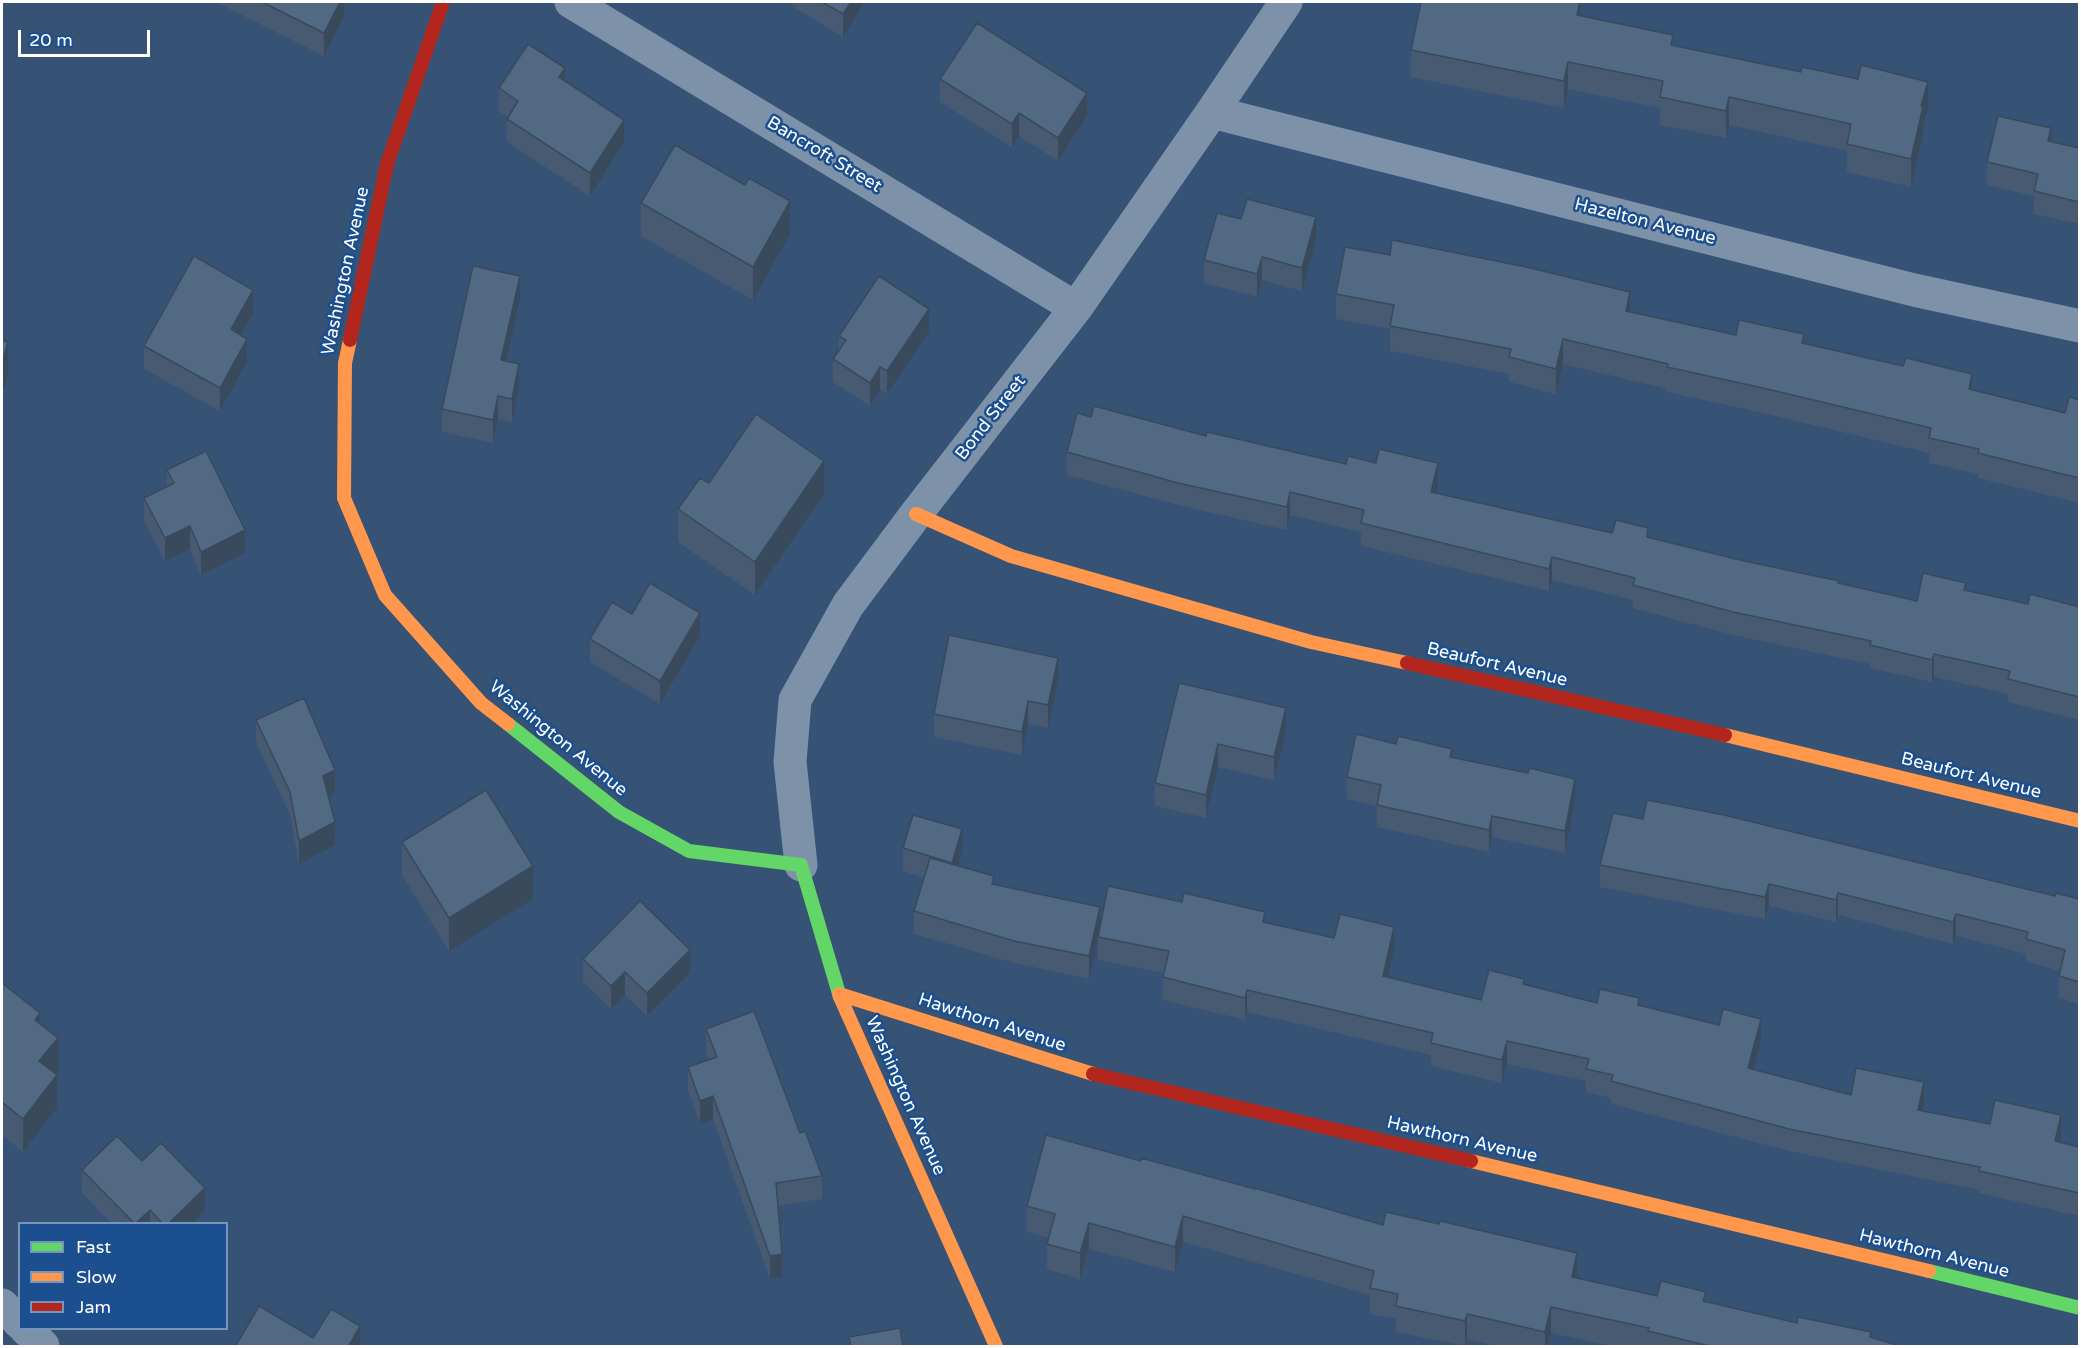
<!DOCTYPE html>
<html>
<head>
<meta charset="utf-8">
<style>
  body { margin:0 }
  #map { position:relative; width:2081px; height:1348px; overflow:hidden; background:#365274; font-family:"Varela Round",sans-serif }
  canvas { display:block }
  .frame { position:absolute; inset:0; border:3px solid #fff; pointer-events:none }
  .legend { position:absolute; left:18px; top:1222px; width:210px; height:108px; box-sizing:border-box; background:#1b4f8f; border:2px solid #7695bc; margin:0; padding:8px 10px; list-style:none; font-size:18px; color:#fff }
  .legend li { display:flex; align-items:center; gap:12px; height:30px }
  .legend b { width:30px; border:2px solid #7695bc }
  .scale { position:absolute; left:18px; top:30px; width:132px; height:27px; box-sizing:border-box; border:3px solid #fff; border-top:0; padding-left:8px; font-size:18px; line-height:21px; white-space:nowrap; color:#fff; -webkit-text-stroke:4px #1b4f8f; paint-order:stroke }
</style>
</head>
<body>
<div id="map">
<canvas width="2081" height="1348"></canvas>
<div class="frame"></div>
<ul class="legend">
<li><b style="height:8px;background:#63d668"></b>Fast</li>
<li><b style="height:8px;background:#ff974d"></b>Slow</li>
<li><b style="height:8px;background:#b3261e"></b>Jam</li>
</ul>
<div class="scale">20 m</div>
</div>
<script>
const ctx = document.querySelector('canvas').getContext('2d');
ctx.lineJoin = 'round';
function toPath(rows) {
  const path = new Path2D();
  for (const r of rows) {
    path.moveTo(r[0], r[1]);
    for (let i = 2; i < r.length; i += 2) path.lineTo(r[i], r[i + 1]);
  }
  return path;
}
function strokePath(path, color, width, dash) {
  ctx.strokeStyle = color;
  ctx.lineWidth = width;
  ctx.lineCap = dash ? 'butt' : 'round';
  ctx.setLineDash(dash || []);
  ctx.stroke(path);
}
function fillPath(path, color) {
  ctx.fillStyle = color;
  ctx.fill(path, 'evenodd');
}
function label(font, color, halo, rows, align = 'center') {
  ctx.font = font + ' "Varela Round",sans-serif';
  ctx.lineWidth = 5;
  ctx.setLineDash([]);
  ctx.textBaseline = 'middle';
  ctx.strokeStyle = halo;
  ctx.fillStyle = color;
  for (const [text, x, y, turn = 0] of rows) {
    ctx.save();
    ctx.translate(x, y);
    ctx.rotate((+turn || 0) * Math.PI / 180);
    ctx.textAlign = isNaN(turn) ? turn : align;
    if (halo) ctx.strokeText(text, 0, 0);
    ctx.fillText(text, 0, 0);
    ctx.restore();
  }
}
strokePath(toPath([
  [571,2,1076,308],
  [1212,112,1914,290,2080,326],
  [801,865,790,762,795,700,848,605,916,514,1076,308,1212,112,1286,2],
  [2,1305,20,1323],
  [25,1328,43,1346]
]), '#7d92a8', 33);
strokePath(toPath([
  [508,724,619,812,689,851,801,865,840,997],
  [1929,1271,2080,1308]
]), '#63d668', 14);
strokePath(toPath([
  [350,340,345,363,344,498,385,595,481,703,508,724],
  [916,514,1011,556,1311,642,1407,663],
  [1725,735,2080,821],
  [839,994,1093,1074],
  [840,997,996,1346],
  [1471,1161,1929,1271]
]), '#ff974d', 14);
strokePath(toPath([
  [350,340,387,164,443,2],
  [1407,663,1725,735],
  [1093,1074,1471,1161]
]), '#b3261e', 14);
fillPath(toPath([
  [216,2,344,2,344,17,324,56],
  [792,2,865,2,843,37,792,6],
  [1580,16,1673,46,1928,109,1923,126,1923,134,1911,187,1847,172,1847,151,1729,125,1726,138,1660,125,1660,108,1568,89,1564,108,1411,77,1411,50],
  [940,79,1087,116,1058,161,1019,136,1012,147,940,102],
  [565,80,624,142,590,196,507,142,507,119,508,117,499,111,499,88],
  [2051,141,2079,148,2079,224,2034,214,2034,196,1987,185,1987,162],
  [641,203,790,234,753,300,641,236],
  [1316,240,1302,291,1262,280,1257,297,1204,283,1204,260],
  [1336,294,1630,312,1736,335,1804,343,1972,390,2065,413,2079,400,2079,503,1978,478,1978,474,1929,463,1929,453,1763,413,1667,392,1667,389,1563,364,1556,394,1509,382,1509,374,1390,351,1390,329,1336,319],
  [520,299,506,361,519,387,512,422,498,419,493,443,442,432,442,409],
  [253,313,240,335,247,362,220,411,144,369,144,346],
  [929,332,887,394,880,390,870,406,833,382,833,359,839,349,839,336],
  [1091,417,1206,436,1438,486,1436,493,1612,533,1648,537,1744,561,1917,601,1966,590,2028,604,2079,607,2079,720,2008,702,2008,694,1934,677,1932,682,1870,668,1870,664,1733,635,1633,608,1633,600,1552,580,1549,591,1361,546,1361,532,1290,515,1287,530,1178,505,1067,475,1067,452],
  [167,470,245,553,201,575,190,549,165,561,144,521,144,498,167,487],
  [709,483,824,494,755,595,678,542,678,509],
  [632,614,700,636,660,704,590,662,590,639],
  [1058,681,1048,728,1028,724,1022,755,934,737,934,714],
  [1179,683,1286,731,1274,780,1218,767,1206,818,1155,806,1155,783],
  [256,720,335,793,328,796,335,845,299,864,290,815,256,742],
  [1452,757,1575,801,1565,853,1492,837,1489,852,1377,827,1377,806,1347,799,1347,777],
  [1643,819,2055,896,2079,899,2079,1004,2059,998,2059,976,2060,971,2026,961,2026,954,1956,936,1953,944,1838,915,1836,922,1769,906,1765,919,1600,887,1600,865],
  [402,842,533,899,449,951,402,875],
  [903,848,962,852,958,866,994,884,1100,927,1265,922,1334,938,1394,950,1388,977,1481,1000,1524,985,1597,1003,1639,1005,1761,1042,1754,1070,1851,1095,1924,1105,1923,1111,2061,1138,2060,1143,2079,1147,2079,1216,1979,1193,1979,1190,1789,1151,1611,1104,1611,1098,1586,1092,1586,1081,1507,1064,1502,1083,1431,1066,1431,1055,1247,1012,1245,1020,1163,1000,1163,977,1164,973,1098,960,1098,938,1089,979,1014,963,914,934,914,911,924,878,903,871],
  [583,959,690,973,647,1016,625,995,611,1009,583,982],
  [2,983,40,1024,58,1071,56,1074,57,1108,23,1152,2,1135],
  [706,1029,800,1133,822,1176,822,1199,778,1206,782,1277,770,1279,713,1119,700,1124,688,1090,688,1067,709,1060,706,1052],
  [142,1161,205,1210,192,1224,112,1224,82,1193,82,1170],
  [1141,1161,1383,1225,1577,1279,1657,1296,1706,1301,1797,1323,1871,1337,1903,1347,1615,1347,1551,1333,1547,1347,1499,1347,1467,1339,1465,1346,1396,1332,1396,1319,1370,1314,1370,1295,1183,1242,1175,1272,1089,1249,1080,1279,1047,1269,1047,1244,1049,1238,1027,1232,1027,1206]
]), '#475a72');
fillPath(toPath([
  [340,2,344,2,344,17,324,56,324,33],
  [851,2,865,2,843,37,843,14],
  [1580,2,1580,27,1577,15],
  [1568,62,1568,89,1564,108,1564,81],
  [565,68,565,91,559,77],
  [1928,82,1928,109,1923,126,1923,134,1911,187,1911,159,1921,106],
  [1087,93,1087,116,1058,161,1058,138],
  [1729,97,1729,125,1726,138,1726,111],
  [1019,113,1019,136,1012,147,1012,124],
  [624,120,624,142,590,196,590,173],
  [2051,128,2051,151,2048,141],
  [790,201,790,234,753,300,753,267],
  [1316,217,1316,240,1302,291,1302,268],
  [1262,257,1262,280,1257,297,1257,274],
  [520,276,520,299,501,383,501,360],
  [253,290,253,313,231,352,231,329],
  [1630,292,1630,317,1626,311],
  [929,309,929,332,887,394,887,371],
  [247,339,247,362,220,411,220,388],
  [1563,339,1563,364,1556,394,1556,369],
  [8,342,8,375,2,394,2,361],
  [519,364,519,387,512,422,512,399],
  [880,367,880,390,870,406,870,383],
  [1972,374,1972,398,1969,389],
  [498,396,498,419,493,443,493,420],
  [824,461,824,494,755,595,755,562],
  [1438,463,1438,486,1431,514,1431,492],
  [1290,492,1290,515,1287,530,1287,507],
  [190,526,190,549,165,561,165,538],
  [245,530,245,553,201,575,201,552],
  [1552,557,1552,580,1549,591,1549,569],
  [700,613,700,636,660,704,660,681],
  [1934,654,1934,677,1932,682,1932,660],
  [1058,658,1058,681,1048,728,1048,705],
  [1028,701,1028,724,1022,755,1022,732],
  [1286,708,1286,731,1274,780,1274,757],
  [1218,744,1218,767,1206,818,1206,795],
  [335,770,335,793,323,799,323,776],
  [1575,779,1575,801,1565,853,1565,831],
  [1492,816,1492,837,1489,852,1489,830],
  [335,822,335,845,299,864,299,841],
  [962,829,962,852,952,886,952,863],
  [533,866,533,899,449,951,449,918],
  [1769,884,1769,906,1765,919,1765,897],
  [1838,893,1838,915,1836,922,1836,900],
  [1100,907,1100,930,1089,979,1089,956],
  [1956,914,1956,936,1953,944,1953,922],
  [1394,927,1394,950,1383,999,1383,976],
  [690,950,690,973,647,1016,647,993],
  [625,972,625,995,611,1009,611,986],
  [1247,990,1247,1012,1245,1020,1245,998],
  [40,1013,40,1047,35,1020],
  [1761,1019,1761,1042,1748,1091,1748,1068],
  [58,1038,58,1071,39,1094,39,1061],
  [1507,1041,1507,1064,1502,1083,1502,1060],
  [57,1075,57,1108,23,1152,23,1119],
  [1924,1082,1924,1105,1918,1133,1918,1110],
  [713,1096,713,1119,700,1124,700,1101],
  [2061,1115,2061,1138,2055,1164,2055,1141],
  [205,1188,205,1210,192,1224,168,1224],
  [150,1210,150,1224,135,1224],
  [1183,1216,1183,1242,1175,1272,1175,1247],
  [1089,1223,1089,1249,1080,1279,1080,1253],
  [1577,1253,1577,1278,1572,1277],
  [782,1254,782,1277,770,1279,770,1256],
  [1551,1307,1551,1333,1547,1347,1545,1347,1545,1332],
  [1467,1314,1467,1339,1465,1346,1465,1321],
  [360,1326,360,1347,348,1347]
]), '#394a5c');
const building = toPath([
  [262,2,340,2,324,33,262,2],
  [822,2,851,2,843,14,822,2],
  [1421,2,1580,2,1577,15,1673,35,1671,45,1801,72,1802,67,1858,79,1861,65,1928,82,1921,106,1923,107,1911,159,1847,144,1851,124,1729,97,1726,111,1660,97,1663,81,1568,62,1564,81,1411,50,1421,2],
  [977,23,1087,93,1058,138,1019,113,1012,124,940,79,977,23],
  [528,44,565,68,559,77,624,120,590,173,507,119,518,101,499,88,528,44],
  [1998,116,2051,128,2048,141,2079,148,2079,202,2034,191,2038,174,1987,162,1998,116],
  [675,145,745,185,749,178,790,201,753,267,641,203,675,145],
  [1247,199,1316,217,1302,268,1262,257,1257,274,1204,260,1217,213,1241,219,1247,199],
  [1392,240,1526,267,1630,292,1626,311,1736,335,1739,320,1804,334,1802,343,1903,366,1906,358,1972,374,1969,389,2065,413,2069,397,2079,400,2079,478,1978,453,1979,449,1929,438,1931,428,1763,388,1667,367,1668,364,1563,339,1556,369,1509,357,1511,349,1390,326,1394,305,1336,294,1345,247,1390,255,1392,240],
  [194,256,253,290,231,329,247,339,220,388,144,346,194,256],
  [473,266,520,276,501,360,519,364,512,399,498,396,493,420,442,409,473,266],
  [879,276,929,309,887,371,880,367,870,383,833,359,846,340,839,336,879,276],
  [2,340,8,342,2,361,2,340],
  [1094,406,1206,436,1207,432,1346,464,1348,456,1376,463,1379,449,1438,463,1431,492,1612,533,1616,520,1648,528,1647,537,1744,561,1839,581,1838,583,1917,601,1923,573,1966,583,1964,590,2028,604,2030,594,2079,607,2079,697,2008,679,2010,671,1934,654,1932,660,1870,645,1871,641,1733,612,1633,585,1635,578,1552,557,1549,569,1361,523,1364,510,1290,492,1287,507,1178,483,1067,452,1077,413,1091,417,1094,406],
  [756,414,824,461,755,562,678,509,700,478,709,483,756,414],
  [206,451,245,530,201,552,190,526,165,538,144,498,174,483,167,470,206,451],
  [650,583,700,613,660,681,590,639,612,602,632,614,650,583],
  [949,635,1058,658,1048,705,1028,701,1022,732,934,714,949,635],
  [1179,683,1286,708,1274,757,1218,744,1206,795,1155,783,1179,683],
  [304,698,335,770,323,776,335,822,299,841,290,792,256,720,304,698],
  [1356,734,1396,744,1398,736,1452,749,1450,757,1528,773,1529,768,1575,779,1565,831,1492,816,1489,830,1377,805,1381,785,1347,777,1356,734],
  [486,790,533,866,449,918,402,842,486,790],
  [1647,800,1724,815,2055,896,2056,893,2079,899,2079,982,2059,976,2065,950,2026,939,2028,932,1956,914,1953,922,1838,893,1836,900,1769,884,1765,897,1600,865,1613,813,1643,819,1647,800],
  [913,815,962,829,952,863,903,848,913,815],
  [930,858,994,876,992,884,1100,907,1089,956,1014,941,914,911,930,858],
  [1108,886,1182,902,1184,893,1265,912,1263,922,1334,938,1340,914,1394,927,1383,976,1481,1000,1489,970,1524,979,1523,984,1597,1003,1600,989,1639,998,1638,1005,1719,1025,1723,1009,1761,1019,1748,1068,1851,1095,1856,1068,1924,1082,1918,1110,1990,1124,1995,1100,2061,1115,2055,1141,2079,1147,2079,1193,1979,1171,1980,1167,1789,1129,1611,1081,1613,1075,1586,1069,1589,1059,1507,1041,1502,1060,1431,1043,1433,1033,1247,990,1245,998,1163,977,1169,951,1098,937,1108,886],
  [640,901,690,950,647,993,625,972,611,986,583,959,640,901],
  [2,983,40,1013,35,1020,58,1038,39,1061,57,1075,23,1119,2,1102,2,983],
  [754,1011,800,1133,805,1131,822,1176,776,1183,782,1254,770,1256,713,1096,700,1101,688,1067,717,1057,706,1029,754,1011],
  [1046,1135,1141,1161,1141,1158,1255,1189,1255,1188,1383,1225,1386,1212,1439,1224,1440,1221,1577,1253,1572,1277,1657,1296,1661,1281,1706,1292,1703,1301,1797,1323,1798,1317,1871,1332,1870,1337,1903,1347,1713,1347,1648,1331,1649,1328,1551,1307,1545,1332,1467,1314,1465,1321,1396,1306,1398,1294,1370,1288,1374,1271,1183,1216,1175,1247,1089,1223,1080,1253,1047,1244,1055,1214,1027,1206,1046,1135],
  [117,1136,142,1161,161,1143,205,1188,168,1224,163,1224,150,1210,135,1224,82,1170,117,1136],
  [259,1306,313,1338,331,1309,360,1326,348,1347,235,1347,259,1306],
  [900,1328,903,1347,851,1347,849,1337,900,1328]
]);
fillPath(building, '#526984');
strokePath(building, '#394a5c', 1.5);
label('18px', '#fff', '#1b4f8f', [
  ["Bancroft Street",824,155,31],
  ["Hazelton Avenue",1645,222,14],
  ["Washington Avenue",346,271,-78],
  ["Bond Street",991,418,-52],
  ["Beaufort Avenue",1497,665,13],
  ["Washington Avenue",558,739,39],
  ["Beaufort Avenue",1971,776,14],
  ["Hawthorn Avenue",992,1023,18],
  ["Washington Avenue",905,1096,66],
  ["Hawthorn Avenue",1462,1140,13],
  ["Hawthorn Avenue",1934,1254,14]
]);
</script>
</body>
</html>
